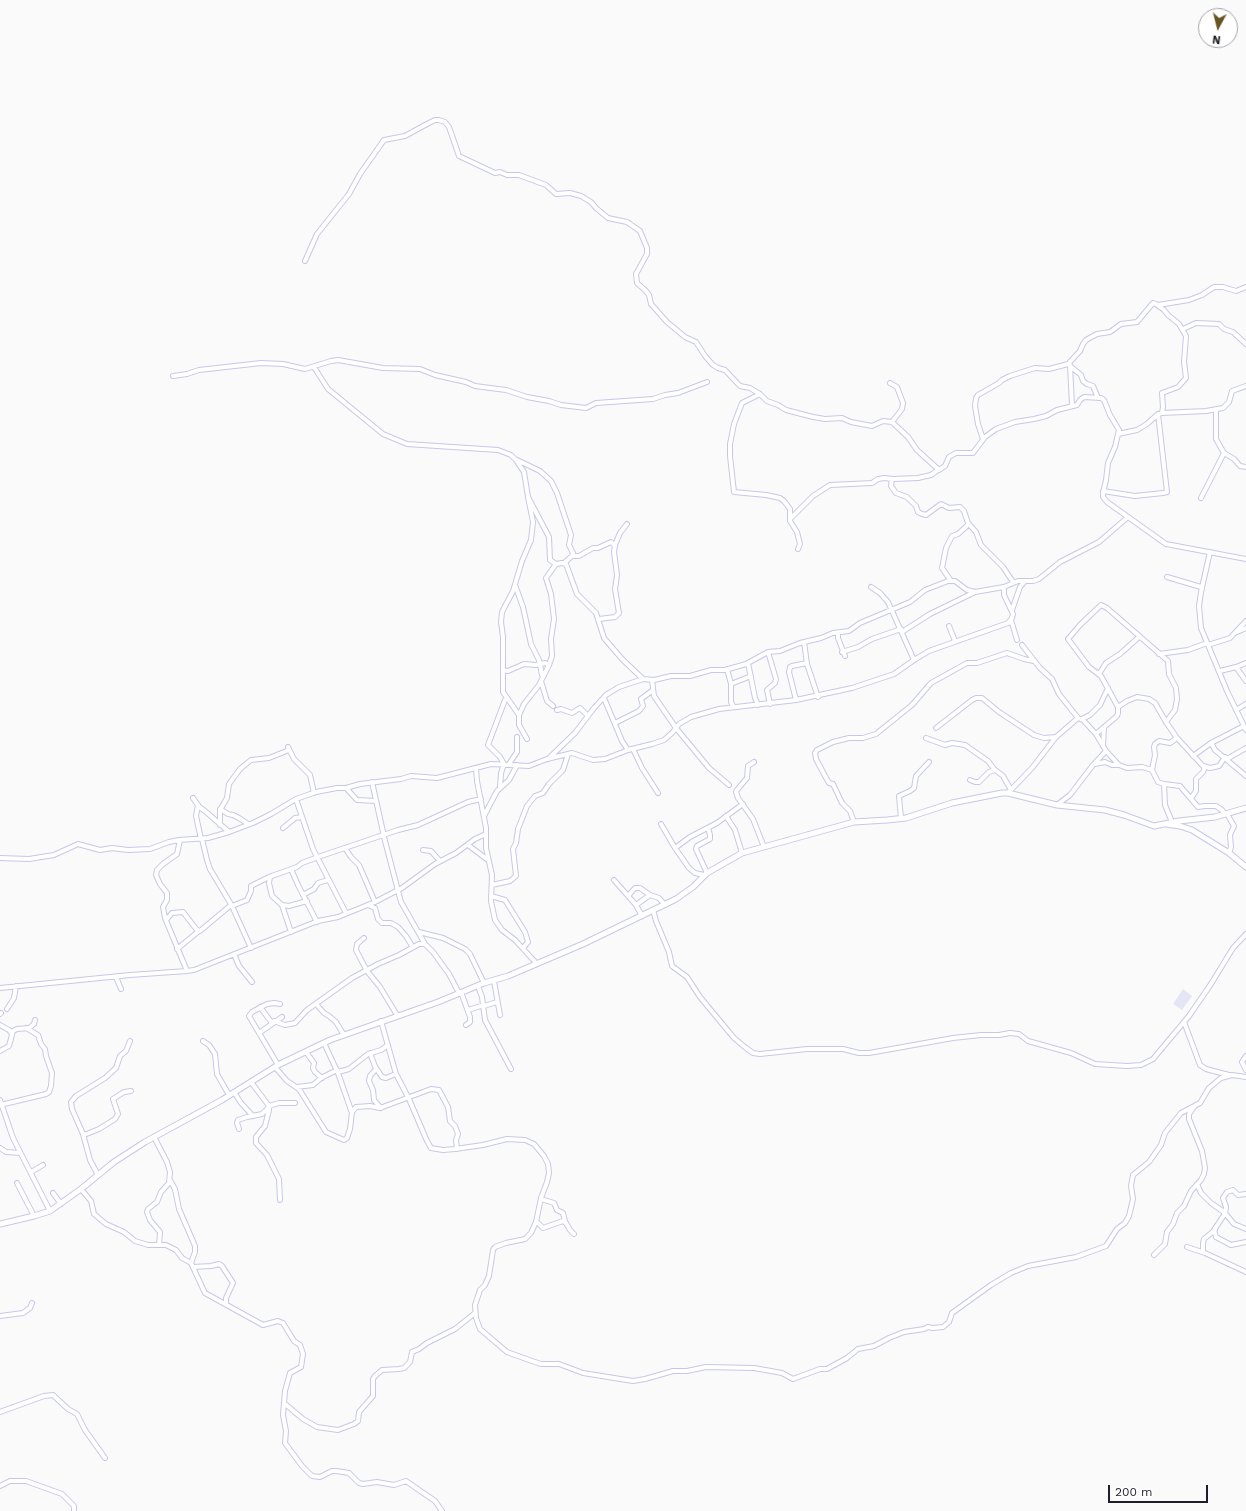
<!DOCTYPE html>
<html>
<head>
<meta charset="utf-8">
<style>
  body { margin:0 }
  #map { position:relative; width:1246px; height:1511px; overflow:hidden; background:#fafafa; font-family:"Work Sans",sans-serif }
  canvas { display:block }
  .north { position:absolute; left:1198px; top:8px; width:40px; height:40px; box-sizing:border-box; background:#fff; border:1px solid #a5a5aa; border-radius:50%; rotate:187deg; font-size:11px; font-weight:700; line-height:16px; text-align:center; color:#1e1e2a }
  .north::after { content:''; display:block; margin:auto; width:14px; height:18px; background:#685523; clip-path:polygon(50% 0,100% 100%,50% 72%,0 100%) }
  .scale { position:absolute; left:1108px; top:1485px; width:100px; height:18px; box-sizing:border-box; border:2px solid #1e1e2a; border-top:0; padding-left:5px; font-size:12px; line-height:14px; white-space:nowrap; color:#1e1e2a; -webkit-text-stroke:3px #fff; paint-order:stroke }
</style>
</head>
<body>
<div id="map">
<canvas width="1246" height="1511"></canvas>
<div class="north">N</div>
<div class="scale">200 m</div>
</div>
<script>
const ctx = document.querySelector('canvas').getContext('2d');
ctx.lineJoin = 'round';
function fillPath(path, color) {
  ctx.fillStyle = color;
  ctx.fill(path, 'evenodd');
}
function toPath(rows) {
  const path = new Path2D();
  for (const r of rows) {
    path.moveTo(r[0], r[1]);
    for (let i = 2; i < r.length; i += 2) path.lineTo(r[i], r[i + 1]);
  }
  return path;
}
function strokePath(path, color, width, dash) {
  ctx.strokeStyle = color;
  ctx.lineWidth = width;
  ctx.lineCap = dash ? 'butt' : 'round';
  ctx.setLineDash(dash || []);
  ctx.stroke(path);
}
fillPath(toPath([
  [1183,989,1192,996,1182,1010,1173,1004]
]), '#e5e5f5');
const minor = toPath([
  [305,261,317,234,349,194,360,174,384,140,405,136,427,124,435,120,439,120,445,122,449,127,459,156,495,173,500,172,507,175,519,175,546,185,556,194,570,193,581,196,591,202,596,208,608,218,627,222,640,231,647,248,647,254,636,274,637,283,646,291,649,295,651,304,667,322,685,337,696,342,705,356,713,365,718,368,725,370,740,386,750,388,760,394,767,401,778,405,786,410,813,417,825,419,842,418,851,422,872,426,883,421,892,422,908,437,917,450,939,470,945,466,949,457,956,453,973,453,985,437,996,429,1015,422,1034,419,1046,416,1057,410,1077,405,1080,400,1084,397,1101,398,1104,400,1110,415,1119,430,1115,447,1108,463,1106,480,1103,493,1103,497,1107,502,1166,544,1246,559],
  [1158,305,1189,300,1202,295,1214,287,1223,287,1236,291,1246,287],
  [1183,329,1196,323,1219,324,1224,329,1233,332,1246,344],
  [1070,365,1072,406],
  [1070,366,1081,375,1083,381,1087,384,1093,386,1098,398],
  [314,367,328,389,383,434,407,444,498,450,511,455,516,460,524,472,528,497,549,537,550,560,556,564,562,563,566,564,577,594,596,613,604,638,622,659,643,679,654,680,671,676,690,676,711,670,725,670,746,664,768,652,780,651,800,643,821,638,833,633,849,631,860,623,910,602,925,590,948,581,955,581,967,590,975,592,1004,587],
  [173,376,187,374,199,370,261,363,283,364,305,369,331,361,338,360,383,368,420,369,435,375,466,382,475,386,506,390,527,397,549,401,561,405,586,408,596,403,653,399,665,395,678,393,707,382],
  [890,383,897,387,903,403,902,409,892,422],
  [760,394,742,403,734,424,730,444,730,456,734,492,766,495,780,498,784,501,790,509,790,521,797,532,800,544,798,549],
  [1118,434,1137,430,1147,424,1158,414,1162,413,1206,411,1223,408,1229,402,1232,391,1246,386],
  [983,439,978,424,975,406,976,398,978,395,999,383,1002,380,1010,376,1035,368,1049,369,1068,364,1080,351,1083,344,1086,340,1097,334,1110,332,1121,324,1137,322,1153,303,1156,304,1164,310,1168,315,1179,324,1186,336,1184,362,1186,378,1178,387,1162,393,1163,407,1162,413],
  [1224,453,1234,459,1240,466,1246,467],
  [517,460,540,471,551,481,557,493,571,535,569,545,573,553,572,556,564,563],
  [892,479,891,486,896,493,907,497,916,506,918,512,922,514,926,515,941,504,949,508,960,507,964,511,968,523,976,532,981,545,1003,567,1013,582],
  [1103,491,1135,496,1163,493,1167,492,1158,414],
  [1201,498,1224,453,1216,439,1216,410],
  [791,518,813,496,830,485,872,483,878,479,884,478,893,479,918,478,931,475,938,470],
  [1210,552,1201,592,1199,606,1201,628,1227,691,1246,730],
  [572,556,579,556,593,548,598,548,611,542,615,546],
  [1167,577,1201,587],
  [951,581,942,568,946,548,952,536,958,534,969,524],
  [515,585,523,607,531,644,539,660,542,675],
  [871,587,880,593,888,602,914,660],
  [1012,610,1020,587,1025,581],
  [599,619,615,617,619,613,615,589,617,575,614,552,615,545,620,533,627,524],
  [1011,620,1017,640],
  [949,626,955,641],
  [902,632,930,614,975,592],
  [1237,632,1246,628],
  [838,633,838,638,845,656],
  [804,642,807,664,818,697],
  [1022,645,1040,668,1052,679,1059,694,1078,718],
  [1208,645,1230,638,1246,621],
  [768,652,776,679,775,683,767,690,770,704],
  [842,652,858,647,872,639,901,629],
  [1159,654,1188,650,1207,643],
  [748,663,755,698,758,705],
  [1236,667,1246,681],
  [727,669,731,684,731,702,733,706,735,707],
  [503,670,508,671,524,664,536,665,545,663,549,665],
  [1220,671,1236,667,1246,663],
  [1099,674,1106,663,1120,654,1139,637],
  [652,680,654,696,676,728,709,768,729,785],
  [541,681,547,701,553,706],
  [731,684,751,676],
  [604,698,622,741,628,750],
  [796,700,789,672,790,667,792,666,807,663],
  [1118,707,1127,701,1137,697,1149,699,1155,703,1166,722,1177,738,1203,766,1210,768,1219,766,1225,757],
  [557,710,561,709,572,713,580,708,588,716],
  [1236,710,1246,704],
  [519,715,524,704,539,685,549,665,552,656,551,639,554,619,551,594,546,578,556,564],
  [1082,719,1090,715,1100,705,1108,688],
  [615,723,639,711,643,706,641,699,653,690],
  [936,728,972,700,976,698,982,698,999,712,1034,735,1044,738,1056,737],
  [1096,734,1117,716,1118,713,1118,707,1101,676,1089,667,1068,639,1080,625,1101,605,1107,608,1168,661,1169,674,1176,688,1177,699,1175,710,1166,722],
  [926,738,945,745,952,743,965,745,988,761,994,769,1003,776,1011,790],
  [527,739,519,725,519,715,503,692,503,637,501,622,502,612,513,591,522,561,531,540,533,522,528,497],
  [1211,743,1215,750,1246,776],
  [1103,746,1104,727],
  [288,747,294,759,310,775,314,793],
  [633,749,642,768,658,793],
  [1193,756,1211,743,1244,726],
  [548,759,575,733,594,708,606,695,619,687,643,679],
  [1227,759,1246,748],
  [754,762,748,766,747,778,737,790,736,792,738,798,753,819,764,847],
  [509,764,517,752,517,737],
  [1095,764,1105,762,1112,765,1119,765],
  [476,768,477,781,486,828,486,848,492,875,491,901,495,920,502,930,515,940,537,964],
  [1152,770,1155,755,1154,747,1155,744,1159,741,1170,743,1177,738],
  [970,780,975,782,979,782,989,772,995,770],
  [372,782,385,841,401,902,425,944],
  [1164,784,1165,805,1172,822],
  [500,787,501,773,504,764,500,757,488,745,505,700],
  [346,788,357,800,376,801],
  [1008,793,1032,768,1056,737,1078,718,1083,720,1096,734,1106,751,1119,765,1127,768,1142,767,1152,770,1158,782,1164,784,1180,786,1198,807,1205,806,1216,806,1222,810,1225,814],
  [193,798,198,805,196,816,201,839],
  [1191,798,1196,791,1196,779,1203,772,1205,767],
  [296,799,313,849,346,913],
  [1057,805,1070,795,1093,765,1106,751],
  [198,806,205,811,229,832],
  [220,809,228,814,233,815,239,818,248,824],
  [1227,814,1234,826,1230,835,1231,847,1229,853],
  [484,816,497,791,509,780,517,765],
  [726,816,735,830,742,853],
  [901,818,899,796,910,791,914,788,916,776,929,762],
  [854,822,850,811,842,803,833,784,829,783,825,776,816,759,815,753,817,750,833,742,849,738,863,738,876,734,912,705,931,683,967,663,977,663,1007,653,1024,659,1034,661],
  [661,824,675,848,689,868,695,873,704,875],
  [220,825,220,810,227,798,229,784,240,769,251,760,269,758,289,750],
  [283,828,295,818,302,817],
  [202,839,207,860,210,869,232,906,251,948],
  [180,840,177,854,163,864,157,870,156,875,160,884,167,893,167,900,163,907,165,918,187,971],
  [468,845,488,860],
  [345,848,351,857,359,865,375,902],
  [675,848,690,837,717,823,743,804],
  [423,850,431,851,440,861],
  [0,858,29,859,54,855,78,844,100,850,112,848,128,850,150,849,169,842,179,840,208,838,229,832,253,823,271,814,296,799,316,792,337,788,346,788,360,784,401,779,411,776,437,778,491,764,529,766,547,759,572,753,593,760,605,759,628,750,652,744,664,740,672,733,679,724,691,717,719,709,796,700,852,688,894,674,914,660,929,651,1008,623,1012,618,1013,614,1004,595,1004,587,1018,581,1033,581,1039,579,1060,562,1099,542,1128,517],
  [291,869,298,885,317,922],
  [707,873,696,849,697,846,710,839,710,835,708,828],
  [270,877,269,883,272,896,282,905,291,932],
  [614,880,636,905,642,916],
  [492,885,510,881,516,876,513,849,516,843,518,829,527,806,535,796,543,793,549,784,563,770,568,754],
  [303,895,314,889,318,883,328,880],
  [491,896,505,900,525,932,528,942,523,948],
  [628,896,635,888,640,888,650,895,659,898,665,905],
  [282,905,289,906,307,901],
  [368,905,375,908,378,919,382,923,391,923,398,927,406,936,412,946],
  [636,905,650,895],
  [232,906,247,900,251,891,251,886,269,877,297,867,302,863,321,856,398,830,418,825,468,802,481,799],
  [653,910,656,921,669,952,672,966,687,977,700,997,734,1038,746,1048,753,1053,760,1054,807,1049,843,1049,859,1053,869,1053,953,1038,981,1035,999,1035,1010,1033,1019,1034,1028,1041,1071,1053,1095,1064,1127,1066,1141,1065,1153,1059,1189,1016,1211,984,1233,948,1246,934],
  [166,920,172,913,183,912,197,930,200,931,231,905],
  [419,932,443,938,465,949,470,954,484,983],
  [364,938,357,944,356,950,357,952,367,971,380,987,397,1015],
  [177,949,199,931],
  [234,954,239,966,252,982],
  [116,977,121,989],
  [494,981,500,1015],
  [478,986,482,997,485,1020,511,1069],
  [0,988,130,975,187,971,194,970,318,921,338,917,375,902,402,888,435,864,456,853,475,839,486,834],
  [461,992,470,1017,470,1022,466,1025],
  [316,1004,324,1013,329,1016,336,1022,344,1035],
  [484,1006,497,1002],
  [260,1007,272,1023],
  [7,1009,14,998,16,986],
  [468,1010,484,1005],
  [0,1014,1,1013],
  [274,1021,285,1025,295,1023,307,1010,352,978,378,964,399,955,419,944,425,944,433,952,449,974,459,993],
  [381,1021,396,1074,409,1099,427,1141,431,1148,443,1150,455,1149,483,1145,507,1139,525,1140,534,1144,544,1156,548,1164,549,1173,547,1182,541,1198,536,1222,531,1233,525,1239,506,1243,495,1247,493,1250,489,1276,485,1285,480,1290,475,1305,476,1318,480,1329,507,1352,532,1361,541,1364,559,1364,583,1373,633,1381,645,1379,673,1371,687,1371,706,1367,754,1368,782,1373,793,1379,820,1369,827,1369,847,1358,858,1349,874,1346,889,1338,904,1332,924,1329,928,1327,933,1328,943,1327,949,1322,952,1313,991,1285,1011,1273,1028,1266,1076,1257,1106,1246,1117,1229,1125,1223,1129,1216,1133,1199,1131,1186,1133,1175,1149,1162,1161,1145,1165,1133,1181,1113,1200,1103,1209,1088,1221,1078,1232,1075,1246,1077],
  [1184,1022,1200,1065,1206,1069,1229,1075],
  [0,1025,9,1030,12,1034],
  [259,1033,282,1017],
  [203,1041,209,1045,215,1054,217,1074,229,1095],
  [324,1043,338,1073,352,1113],
  [0,1051,9,1046,13,1031,17,1029,29,1028,34,1024,35,1020],
  [306,1052,314,1063,313,1068,315,1072,322,1078],
  [370,1053,376,1069,370,1076,369,1081,373,1090,374,1100,381,1108],
  [1246,1056,1242,1062,1246,1070],
  [278,1065,249,1016,252,1012,267,1004,274,1003,280,1004],
  [275,1067,287,1081,299,1089,326,1132,344,1140,347,1138,350,1129,352,1112,356,1107,370,1106,380,1108,431,1089,439,1090,448,1107,450,1121,455,1126,458,1134,456,1140,457,1149],
  [376,1068,382,1077,386,1078,396,1074],
  [338,1072,349,1069,368,1054,381,1050,388,1045],
  [251,1082,269,1106,269,1110,265,1126,256,1137,256,1143,267,1155,279,1179,280,1200],
  [297,1087,313,1085,321,1078,337,1070],
  [234,1092,241,1103,253,1116],
  [0,1100,13,1138,50,1211],
  [0,1105,46,1094,49,1092,51,1086,52,1073,46,1056,45,1049,41,1044,38,1035,26,1028],
  [269,1106,279,1103,295,1103],
  [239,1129,237,1123,238,1120,247,1117,262,1114,269,1107],
  [84,1135,99,1129,115,1119,118,1114,113,1099,124,1092,131,1091],
  [154,1137,167,1162,170,1172,169,1183,161,1192,157,1202,148,1209,147,1212,150,1220,160,1232,159,1245],
  [0,1148,6,1152,20,1153],
  [31,1172,43,1165],
  [98,1175,90,1160,83,1134,72,1109,71,1102,76,1096,105,1078,116,1068,120,1056,126,1051,130,1041],
  [170,1180,175,1189,179,1209,195,1246,195,1252,191,1263],
  [17,1183,34,1216],
  [1197,1184,1201,1193,1211,1203,1224,1212,1224,1215,1214,1230,1216,1237,1231,1245,1246,1242],
  [81,1189,91,1201,94,1214,106,1224,124,1232,135,1241,148,1245,166,1245,176,1250,182,1258,191,1263,205,1293,263,1325,278,1321,283,1323,294,1341,300,1345,303,1354,301,1367,290,1373,285,1391,283,1415,286,1431,285,1443,302,1466,312,1476,320,1477,332,1471,336,1471,349,1473,359,1483,363,1484,377,1482,394,1485,406,1481,435,1501,442,1511],
  [53,1193,61,1204],
  [541,1199,554,1203,557,1210,563,1213,565,1221],
  [1225,1213,1234,1224,1246,1229],
  [1225,1214,1226,1207,1223,1198,1227,1192,1233,1190,1238,1195,1246,1194],
  [536,1221,543,1228,563,1221,566,1223,570,1230,574,1234],
  [1187,1247,1205,1253,1246,1272],
  [1203,1252,1203,1243,1204,1239,1215,1230],
  [1154,1255,1165,1244,1167,1232,1173,1224,1177,1213,1184,1206,1191,1191,1201,1180,1204,1174,1205,1168,1202,1151,1189,1119,1189,1114,1194,1107],
  [193,1267,211,1266,219,1264,222,1266,233,1283,226,1298,226,1304],
  [0,1316,23,1313,30,1308,32,1303],
  [284,1403,303,1419,317,1427,338,1430,354,1424,358,1421,359,1412,373,1396,373,1379,375,1376,382,1370,399,1369,404,1368,410,1362,412,1352,419,1349,427,1343,455,1329,475,1313],
  [0,1412,44,1396,53,1395,68,1409,77,1414,85,1430,105,1458],
  [0,1486,10,1481,26,1481,62,1494,74,1506,74,1511]
]);
const tertiary = toPath([
  [1166,824,1180,826,1192,830,1229,853,1246,867],
  [0,1224,34,1216,50,1211,81,1189,114,1162,145,1142,222,1100,278,1065,330,1040,438,1002,484,983,508,976,583,944,676,899,693,887,707,873,742,853,854,822,887,820,906,818,952,803,1002,793,1008,793,1057,805,1105,810,1124,815,1154,826,1179,821,1215,817,1246,808]
]);
strokePath(minor, '#c8c7e9', 6);
strokePath(tertiary, '#c8c7e9', 7);
strokePath(minor, '#fff', 4);
strokePath(tertiary, '#fff', 5);
</script>
</body>
</html>
